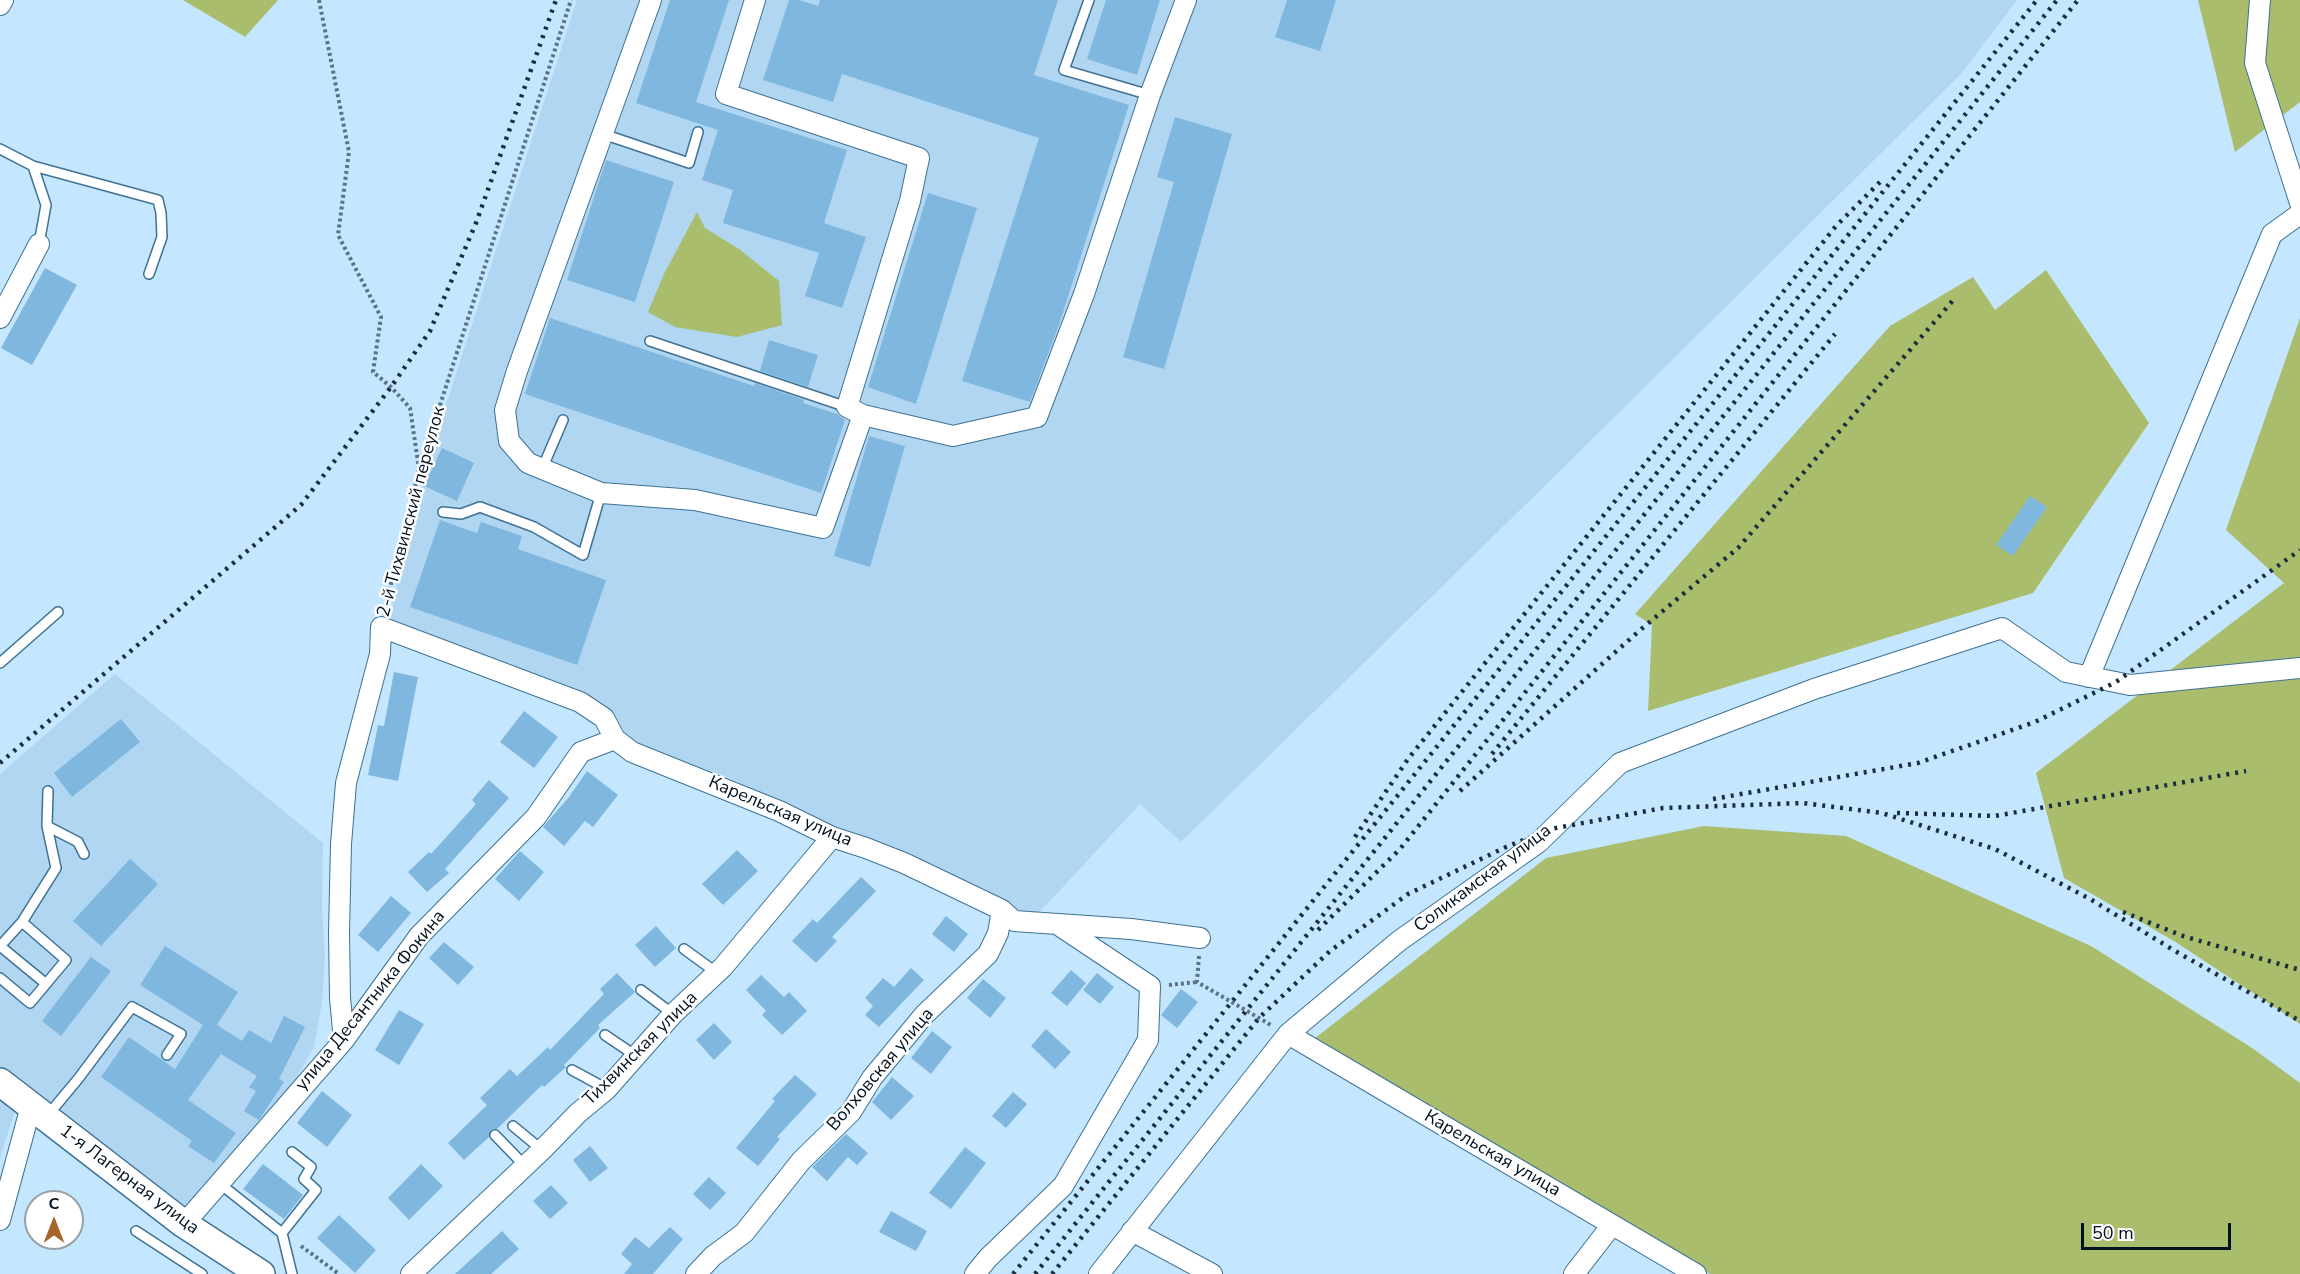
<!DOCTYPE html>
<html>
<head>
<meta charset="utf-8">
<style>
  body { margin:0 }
  #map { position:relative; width:2300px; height:1274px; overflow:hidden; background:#c4e6fe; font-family:"Nunito Sans",sans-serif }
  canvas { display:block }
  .north { position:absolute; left:24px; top:1190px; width:60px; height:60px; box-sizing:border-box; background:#fff; border:2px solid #99a0a5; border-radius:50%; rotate:0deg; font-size:16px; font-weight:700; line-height:24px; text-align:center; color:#00111f }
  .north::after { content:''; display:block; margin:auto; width:21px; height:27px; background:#a5662d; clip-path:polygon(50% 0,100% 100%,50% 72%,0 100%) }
  .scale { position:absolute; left:2081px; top:1223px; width:150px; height:27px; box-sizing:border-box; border:3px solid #00111f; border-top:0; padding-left:8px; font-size:18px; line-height:21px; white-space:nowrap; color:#00111f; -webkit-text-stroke:4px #fff; paint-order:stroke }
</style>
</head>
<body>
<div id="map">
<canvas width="2300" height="1274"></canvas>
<div class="north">С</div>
<div class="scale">50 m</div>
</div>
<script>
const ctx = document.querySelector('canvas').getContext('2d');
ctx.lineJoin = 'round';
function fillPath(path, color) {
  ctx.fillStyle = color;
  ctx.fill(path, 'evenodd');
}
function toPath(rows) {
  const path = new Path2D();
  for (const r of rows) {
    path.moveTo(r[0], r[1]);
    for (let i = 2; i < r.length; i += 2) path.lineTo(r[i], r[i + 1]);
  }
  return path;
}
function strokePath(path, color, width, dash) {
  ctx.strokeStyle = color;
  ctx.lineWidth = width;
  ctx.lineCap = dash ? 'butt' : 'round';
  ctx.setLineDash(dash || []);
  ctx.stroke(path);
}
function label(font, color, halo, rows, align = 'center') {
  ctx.font = font + ' "Nunito Sans",sans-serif';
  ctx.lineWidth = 5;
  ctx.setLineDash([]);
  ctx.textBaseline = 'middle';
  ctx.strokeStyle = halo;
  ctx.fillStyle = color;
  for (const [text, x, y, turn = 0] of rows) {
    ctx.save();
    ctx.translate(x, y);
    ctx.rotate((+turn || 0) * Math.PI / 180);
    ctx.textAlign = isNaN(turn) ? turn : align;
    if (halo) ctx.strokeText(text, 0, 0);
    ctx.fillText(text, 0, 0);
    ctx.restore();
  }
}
fillPath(toPath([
  [577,0,2017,0,1961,74,1566,465,1181,842,1140,804,1035,917,1007,911,729,778,606,734,575,698,389,622,400,569,434,442],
  [115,674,323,843,322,908,325,958,322,1003,314,1047,292,1086,190,1211,0,1070,0,774],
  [0,1097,15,1110,0,1159]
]), '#b1d6f1');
fillPath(toPath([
  [183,0,278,0,245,37],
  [2198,0,2300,0,2300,102,2235,152],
  [697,212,705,228,739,249,779,281,782,325,737,337,675,327,648,312,664,274],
  [2046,270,2149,423,2033,593,1648,711,1652,625,1635,614,1890,326,1973,277,1995,310],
  [2300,318,2300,1024,2174,941,2064,878,2036,773,2284,583,2226,530],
  [1704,826,1846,836,2091,946,2252,1048,2300,1083,2300,1274,1710,1274,1310,1042,1546,858]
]), '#aabd6c');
fillPath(toPath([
  [670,0,729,0,696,102,847,150,824,223,866,237,842,308,805,296,819,253,723,223,733,190,702,180,718,130,636,103],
  [789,0,799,0,818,6,820,0,1058,0,1034,75,1129,105,1059,325,1030,402,962,381,1039,138,842,74,833,102,763,80],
  [1106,0,1160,0,1137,75,1087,59],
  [1287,0,1336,0,1320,51,1275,37],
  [1175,117,1232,134,1164,369,1123,357,1174,182,1157,177],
  [606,160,674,182,635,302,567,280],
  [928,193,977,208,916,404,868,387],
  [45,268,77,285,32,365,1,348],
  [550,318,754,386,755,383,804,400,803,403,837,414,845,420,821,493,525,394],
  [769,340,818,355,808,387,760,371],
  [869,436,905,446,870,567,834,556],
  [442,448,474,463,457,501,424,486],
  [2030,496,2047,507,2013,556,1996,545],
  [440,520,477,533,481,522,522,536,518,549,606,580,577,665,410,607],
  [394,672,418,677,398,781,368,775,378,725,384,726],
  [524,711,558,737,534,768,500,742],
  [121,719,140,742,72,797,54,773],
  [587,771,618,795,593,827,585,821,564,846,543,827,569,797],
  [489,780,509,798,445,869,449,873,427,892,408,872,429,852,431,854,476,804,472,800],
  [737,850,758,871,723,905,702,884],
  [520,851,544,872,519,901,495,879],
  [130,859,158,884,101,946,73,921],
  [861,877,876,891,832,937,837,941,816,963,792,941,813,919,817,923],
  [391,896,411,913,378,952,358,935],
  [946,916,968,934,954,952,932,934],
  [656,926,676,948,655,967,635,945],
  [444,942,474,967,458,985,429,958],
  [165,946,238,992,217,1025,242,1041,249,1030,271,1043,284,1016,305,1027,279,1079,284,1082,259,1120,244,1111,256,1091,249,1087,257,1076,221,1054,188,1100,236,1133,214,1163,188,1146,192,1141,101,1077,129,1037,175,1069,203,1025,140,985],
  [91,957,111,971,61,1036,42,1021],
  [911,968,924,980,879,1027,865,1015,873,1006,865,998,883,978,894,987],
  [1071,970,1086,983,1067,1006,1051,993],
  [617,973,635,992,598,1025,600,1028,564,1065,566,1067,544,1087,542,1085,497,1129,491,1130,489,1137,464,1160,448,1143,487,1105,480,1098,510,1069,517,1076,548,1047,550,1050,604,994,600,989],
  [1097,973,1114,987,1100,1004,1083,990],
  [761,975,784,997,789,992,807,1011,782,1035,762,1015,766,1011,746,990],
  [983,979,1006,998,990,1018,967,998],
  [1181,989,1198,1002,1177,1028,1161,1015],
  [399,1010,424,1024,399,1065,375,1050],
  [714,1023,732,1042,714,1060,696,1040],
  [1046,1029,1071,1052,1055,1069,1031,1046],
  [932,1031,952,1047,931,1074,911,1058],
  [795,1075,817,1094,777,1137,780,1139,758,1166,736,1148,775,1101,772,1099],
  [892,1077,914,1096,891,1120,872,1102],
  [322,1091,352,1115,327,1147,297,1123],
  [1013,1092,1027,1104,1006,1128,992,1116],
  [846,1134,868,1153,857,1165,848,1157,827,1181,812,1167],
  [590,1146,608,1168,590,1182,573,1160],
  [965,1147,986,1163,951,1209,929,1193],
  [263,1164,303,1195,284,1219,243,1189],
  [421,1164,443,1186,409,1220,388,1198],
  [709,1177,726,1193,710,1210,693,1194],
  [551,1185,568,1203,550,1219,533,1201],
  [891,1211,927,1231,916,1251,879,1232],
  [339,1215,376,1250,355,1273,317,1238],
  [670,1227,683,1239,653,1274,624,1274,632,1264,621,1254,635,1237,649,1248],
  [502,1231,519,1249,491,1274,455,1274]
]), '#80b7de');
const lane = toPath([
  [1089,0,1064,70,1150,95],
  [603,134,689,163,698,132],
  [0,149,33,166,46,205,39,244],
  [33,166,158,200,161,213,162,237,149,274],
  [650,341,847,407],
  [542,469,563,420],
  [443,512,461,514,480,507,534,527,583,555,601,493],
  [0,663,58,612],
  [47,826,78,842,84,854],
  [1,945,22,922],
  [0,946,45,983],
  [684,949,717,973],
  [0,978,30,1003,66,960,22,922,56,868,47,826,48,791],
  [641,990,673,1014],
  [605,1035,636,1056],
  [572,1070,607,1089],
  [48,1115,78,1079,132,1007,181,1034,167,1055],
  [513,1126,542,1150],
  [495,1135,525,1166],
  [219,1183,282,1233,316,1190,304,1179,311,1167,292,1152],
  [136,1231,202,1274],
  [282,1233,292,1274]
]);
const street = toPath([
  [651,0,517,371,505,410,509,441,528,463,601,493,695,500,823,528,863,415,953,436,1037,417,1084,294,1150,95,1186,0],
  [755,0,726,94,919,158,910,201,847,407,863,415],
  [2260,0,2255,63,2300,203],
  [0,5,3,0],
  [0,318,39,244],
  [2089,677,2272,234,2300,214],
  [1288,1034,1696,1274],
  [344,1040,340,998,339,933,341,844,346,783,380,654,381,627,580,702,604,718,615,739,632,752,779,811,832,837,866,848,904,863,1002,910,1014,921,1131,929,1200,938],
  [0,1220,31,1106],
  [184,1224,344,1040,419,936,536,817,581,752,615,739],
  [1132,1231,1212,1274],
  [411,1274,542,1150,578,1113,607,1089,673,1014,723,967,832,837],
  [696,1274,713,1256,744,1233,801,1161,851,1112,872,1078,924,1015,988,954,998,933,1002,910],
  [975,1274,988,1258,1063,1186,1148,1040,1150,986,1060,926],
  [1099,1274,1288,1034,1399,941,1539,842,1620,763,1814,689,2002,628,2066,672,2130,685,2300,668],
  [1574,1274,1612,1225]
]);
const secondary = toPath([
  [0,1082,184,1224,261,1274]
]);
strokePath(lane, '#3d7296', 12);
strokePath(street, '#3d7296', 22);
strokePath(secondary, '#3d7296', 30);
strokePath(toPath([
  [319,0,349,152,338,235,381,317,373,372,391,387,410,408,419,469],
  [385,608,419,470,571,0],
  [1199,956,1197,982,1271,1025],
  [1169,985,1197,982],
  [301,1246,339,1274]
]), '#5a7385', 4, [3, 3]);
strokePath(lane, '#fff', 9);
strokePath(street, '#fff', 20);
strokePath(secondary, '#fff', 27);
strokePath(toPath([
  [1492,754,1835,334],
  [0,763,301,505,391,387,430,331,476,223,556,0],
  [1460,791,1639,631,1738,548,1956,297],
  [1713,799,1918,763,2035,722,2116,682,2300,550],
  [1897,813,1995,816,2246,771],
  [1355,837,1408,759,1836,226,1880,182],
  [2123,912,2183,936,2300,970],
  [1318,930,1400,849,2078,0],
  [1013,1274,2037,0],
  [1035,1274,2057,0],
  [1052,1274,1259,1018,1330,951,1408,894,1506,847,1551,829,1663,808,1803,803,1882,813,1995,849,2090,899,2175,951,2300,1021]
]), '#1b2e3d', 4.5, [3, 6]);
label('18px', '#00111f', '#fff', [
  ["2-й Тихвинский переулок",412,512,-75],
  ["Карельская улица",780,812,23],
  ["Соликамская улица",1483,879,-37],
  ["улица Десантника Фокина",371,1001,-51],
  ["Тихвинская улица",641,1049,-45],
  ["Волховская улица",881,1070,-50],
  ["Карельская улица",1492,1154,30],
  ["1-я Лагерная улица",129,1180,37]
]);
</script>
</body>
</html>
